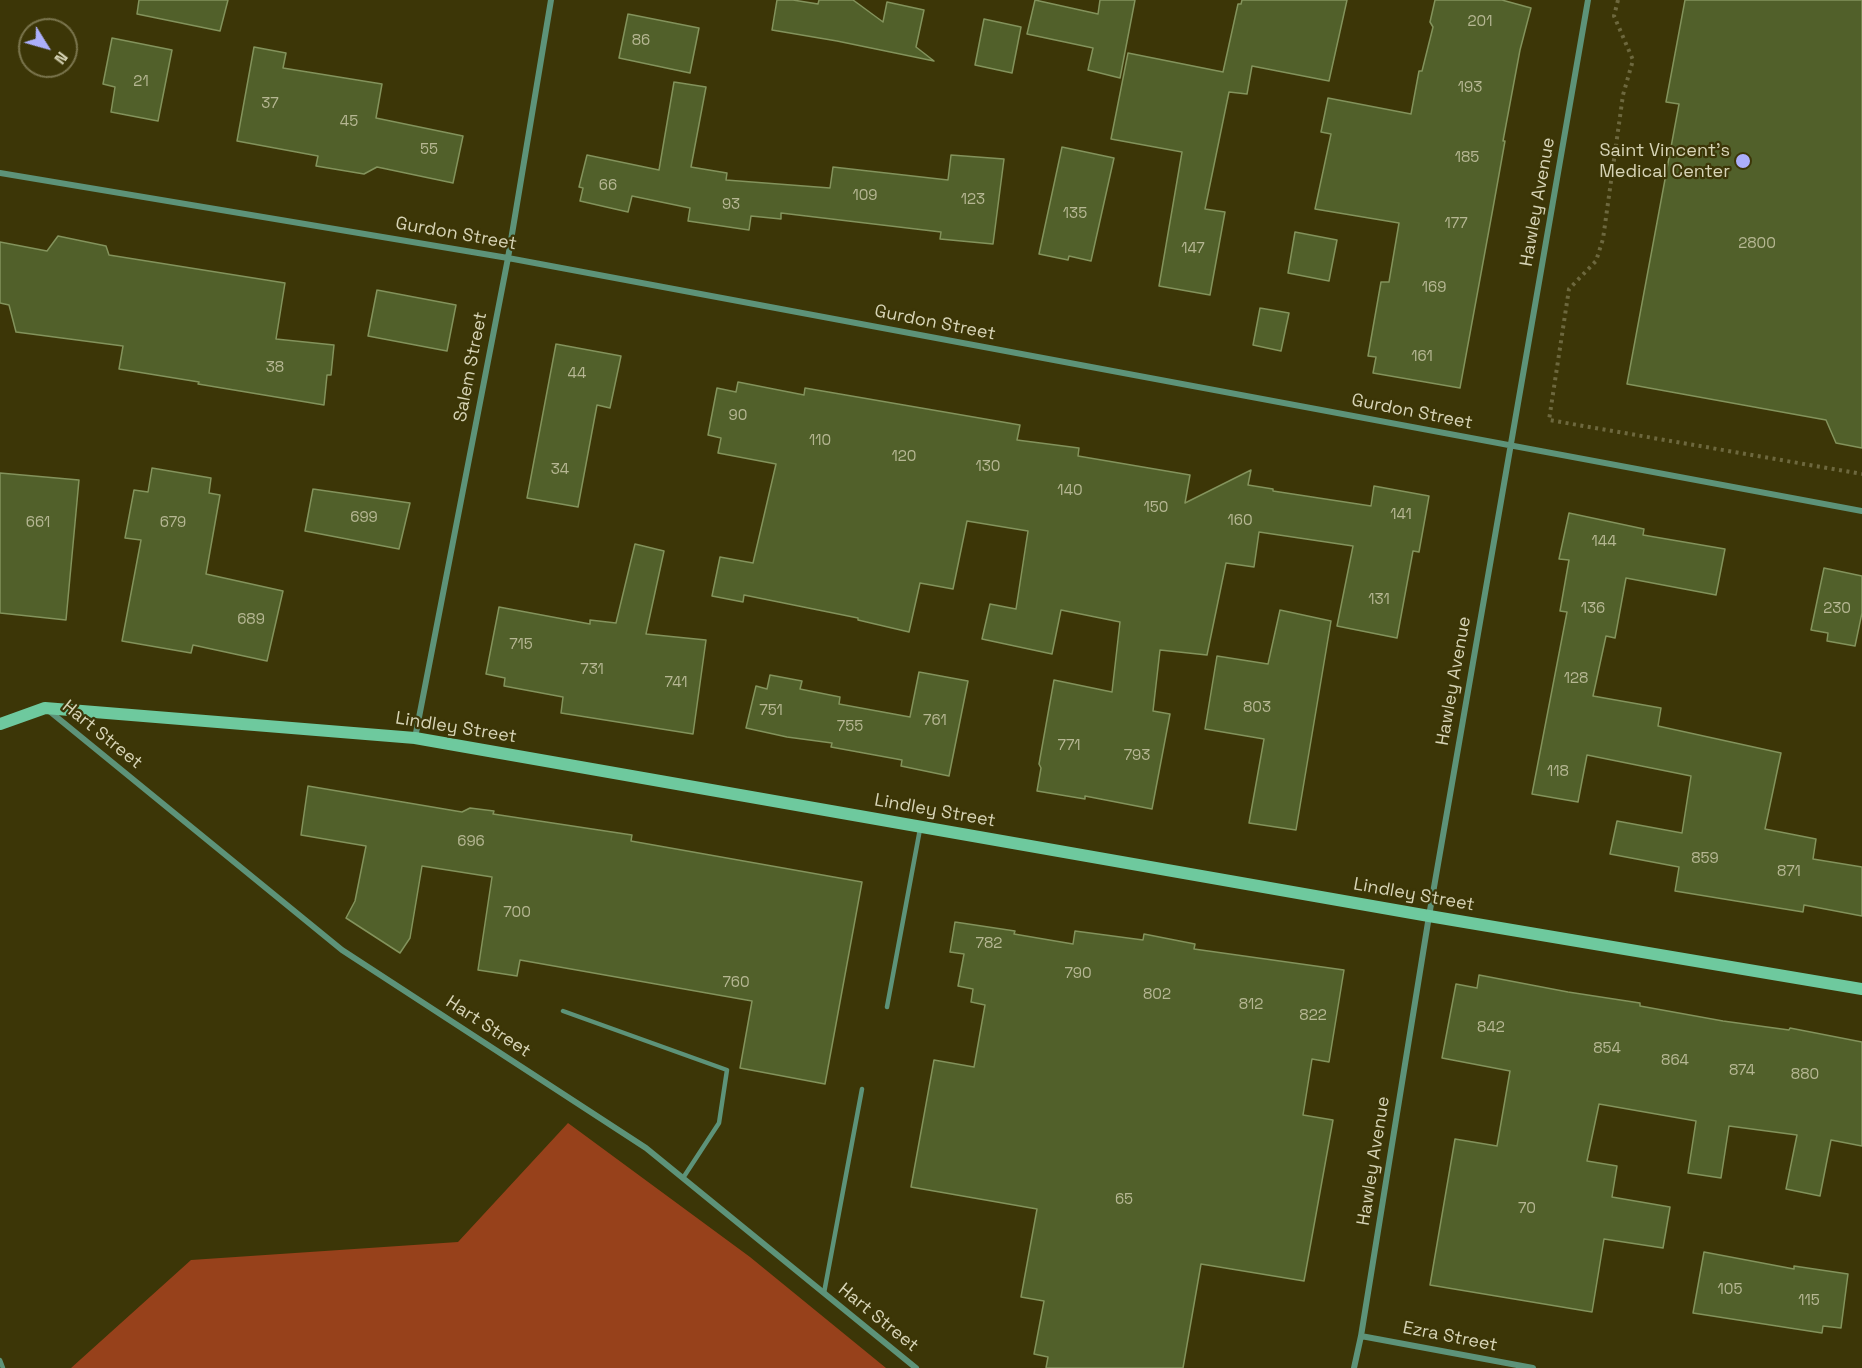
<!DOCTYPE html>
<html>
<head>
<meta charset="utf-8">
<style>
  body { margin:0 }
  #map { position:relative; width:1862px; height:1368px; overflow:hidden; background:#3c3607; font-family:"Space Grotesk",sans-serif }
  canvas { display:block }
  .north { position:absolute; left:18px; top:18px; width:60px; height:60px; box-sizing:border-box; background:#3c3607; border:2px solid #7a754d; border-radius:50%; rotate:127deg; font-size:16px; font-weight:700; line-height:24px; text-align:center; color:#d7d4b6 }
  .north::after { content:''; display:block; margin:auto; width:21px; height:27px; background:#acaffb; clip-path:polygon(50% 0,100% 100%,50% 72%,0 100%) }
</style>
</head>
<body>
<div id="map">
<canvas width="1862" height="1368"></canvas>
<div class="north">N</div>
</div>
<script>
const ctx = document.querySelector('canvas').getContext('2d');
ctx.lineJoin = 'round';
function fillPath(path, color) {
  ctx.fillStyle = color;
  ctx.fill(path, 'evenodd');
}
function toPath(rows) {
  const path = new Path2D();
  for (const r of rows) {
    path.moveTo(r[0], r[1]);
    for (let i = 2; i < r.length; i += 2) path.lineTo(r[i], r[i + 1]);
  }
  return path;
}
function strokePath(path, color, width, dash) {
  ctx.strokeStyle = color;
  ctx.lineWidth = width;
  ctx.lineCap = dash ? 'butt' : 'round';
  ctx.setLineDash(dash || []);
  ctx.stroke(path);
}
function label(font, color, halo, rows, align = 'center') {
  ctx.font = font + ' "Space Grotesk",sans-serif';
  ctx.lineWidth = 4.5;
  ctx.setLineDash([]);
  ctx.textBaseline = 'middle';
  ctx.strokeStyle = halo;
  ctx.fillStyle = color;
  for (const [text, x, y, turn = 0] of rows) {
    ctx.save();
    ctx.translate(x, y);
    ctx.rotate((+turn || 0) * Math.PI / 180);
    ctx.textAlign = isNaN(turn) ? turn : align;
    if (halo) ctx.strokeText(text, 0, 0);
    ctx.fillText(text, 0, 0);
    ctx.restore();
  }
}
fillPath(toPath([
  [568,1123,750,1257,886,1368,71,1368,191,1260,458,1242]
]), '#97411b');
const building = toPath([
  [139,0,228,0,220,31,137,14,139,0],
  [777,0,793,0,818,4,819,0,853,0,883,22,887,2,924,10,916,47,934,61,837,41,772,30,777,0],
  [1035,0,1098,14,1100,0,1135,0,1120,78,1088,70,1093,48,1027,34,1035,0],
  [1242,0,1347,0,1329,81,1252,66,1247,94,1229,92,1205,209,1225,212,1210,295,1159,286,1182,152,1111,139,1128,53,1223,72,1238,4,1241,4,1242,0],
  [1435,0,1502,0,1531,8,1520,50,1503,141,1505,141,1493,208,1460,388,1373,373,1376,357,1368,356,1381,282,1389,282,1399,223,1315,209,1331,134,1321,132,1328,98,1411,114,1419,71,1422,71,1433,27,1430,22,1435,0],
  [1685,0,1862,0,1862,448,1836,443,1826,420,1627,384,1679,104,1666,102,1685,0],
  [628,14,699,28,690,73,619,58,628,14],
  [984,19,1021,27,1012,73,975,65,984,19],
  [112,38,172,50,158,121,111,112,115,87,103,84,112,38],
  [254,47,286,53,283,68,382,84,376,118,463,136,453,183,377,167,364,174,316,166,318,156,237,141,254,47],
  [674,82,706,87,691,167,727,173,726,180,830,188,833,167,948,180,951,155,1004,159,993,244,940,239,941,232,781,213,781,219,751,216,749,230,688,221,690,208,632,196,628,212,580,201,583,188,579,187,587,155,659,170,674,82],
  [1062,147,1114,158,1091,261,1069,256,1068,260,1039,254,1062,147],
  [1295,232,1337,240,1329,281,1288,273,1295,232],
  [58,236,106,246,109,255,285,283,276,339,334,345,331,375,327,375,324,405,198,384,199,382,119,369,123,346,16,332,9,305,0,303,0,242,47,251,58,236],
  [377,290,456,305,447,351,368,336,377,290],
  [1260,308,1289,313,1281,351,1253,345,1260,308],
  [556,344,621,356,610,408,597,405,578,507,527,498,556,344],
  [738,382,804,395,805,388,1020,425,1017,440,1079,448,1078,456,1190,475,1185,503,1251,470,1248,485,1273,489,1273,491,1371,506,1374,486,1429,496,1419,552,1413,551,1397,638,1337,626,1353,546,1259,532,1254,567,1226,563,1207,655,1160,650,1153,711,1170,714,1152,809,1085,796,1085,799,1037,791,1041,768,1039,764,1054,680,1112,692,1120,622,1061,610,1052,654,982,639,990,604,1016,609,1028,531,967,521,953,589,920,583,909,632,858,620,858,618,744,595,743,602,712,596,720,557,753,563,776,464,718,453,721,438,708,435,717,388,736,392,738,382],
  [152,468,211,478,209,493,220,495,206,574,283,591,267,661,193,645,191,653,122,641,141,540,125,538,134,490,148,492,152,468],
  [0,473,79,480,66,620,0,613,0,473],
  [313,489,410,503,399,549,305,531,313,489],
  [1569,513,1644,529,1643,535,1725,549,1716,595,1626,578,1615,638,1606,636,1593,696,1661,708,1658,726,1781,753,1765,829,1816,839,1813,859,1862,867,1862,916,1804,905,1803,912,1675,891,1679,867,1610,854,1617,821,1682,833,1691,776,1587,755,1578,802,1532,794,1567,612,1560,611,1569,560,1559,559,1569,513],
  [635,544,664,551,646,634,706,640,693,734,561,713,563,697,504,686,505,678,486,674,499,607,590,624,590,620,616,623,635,544],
  [1824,568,1862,576,1862,613,1855,646,1827,641,1828,633,1811,630,1824,568],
  [1280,610,1331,621,1296,830,1249,823,1264,739,1205,729,1217,656,1268,664,1280,610],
  [919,672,968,681,949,776,901,766,902,760,831,747,832,743,787,737,746,728,756,686,767,689,770,675,802,681,800,689,840,697,839,704,910,717,919,672],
  [308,786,462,812,470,808,494,811,493,814,632,835,631,841,862,882,825,1084,740,1068,752,1001,520,960,517,976,478,970,492,877,422,866,410,938,400,953,346,918,355,901,366,846,301,835,308,786],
  [955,922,1015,931,1014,934,1073,944,1075,931,1143,940,1144,934,1195,944,1194,949,1344,970,1329,1062,1312,1059,1303,1115,1333,1120,1304,1281,1201,1264,1183,1368,1046,1368,1048,1357,1034,1354,1044,1301,1021,1297,1037,1209,911,1187,934,1060,974,1067,985,1005,971,1002,973,989,958,986,964,954,950,952,955,922],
  [1479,975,1568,992,1640,1003,1640,1006,1723,1021,1789,1030,1790,1028,1862,1042,1862,1146,1831,1140,1820,1196,1786,1189,1797,1135,1729,1126,1721,1178,1688,1173,1696,1121,1599,1104,1587,1161,1617,1166,1612,1197,1670,1207,1663,1248,1604,1239,1592,1312,1430,1285,1455,1139,1497,1146,1510,1071,1442,1058,1456,984,1477,988,1479,975],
  [1704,1252,1794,1269,1794,1266,1848,1274,1841,1328,1823,1326,1822,1333,1693,1313,1704,1252]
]);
fillPath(building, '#51602a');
strokePath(building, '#83935c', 1.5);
strokePath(toPath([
  [1618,0,1614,16,1633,60,1623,95,1603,239,1596,261,1569,289,1549,420,1862,474]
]), '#6d683e', 4, [3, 4.5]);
strokePath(toPath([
  [887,1007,920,829],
  [563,1011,727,1070,719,1123,683,1178],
  [824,1293,862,1089],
  [0,1360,3,1368]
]), '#5d9379', 4.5);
strokePath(toPath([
  [0,173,508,258,1862,511],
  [48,710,342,950,646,1148,916,1368],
  [415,738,508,258,551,0],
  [1361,1336,1533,1368],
  [1354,1368,1361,1336,1429,916,1588,0]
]), '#5d9379', 6);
strokePath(toPath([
  [0,724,45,708,415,738,1429,916,1862,989]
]), '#6ec99e', 12);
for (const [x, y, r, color] of [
  [1743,161,8,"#acaffb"]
]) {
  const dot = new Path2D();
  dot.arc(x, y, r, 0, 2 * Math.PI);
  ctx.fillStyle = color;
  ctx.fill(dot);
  strokePath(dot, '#3c3607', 2);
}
label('15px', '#b6b793', null, [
  ["201",1480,22],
  ["86",641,41],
  ["21",141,82],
  ["193",1470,88],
  ["37",270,104],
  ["45",349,122],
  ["55",429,150],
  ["185",1467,158],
  ["66",608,186],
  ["109",865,196],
  ["123",973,200],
  ["93",731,205],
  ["135",1075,214],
  ["177",1456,224],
  ["2800",1757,244],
  ["147",1193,249],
  ["169",1434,288],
  ["161",1422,357],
  ["38",275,368],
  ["44",577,374],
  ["90",738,416],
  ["110",820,441],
  ["120",904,457],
  ["130",988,467],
  ["34",560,470],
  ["140",1070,491],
  ["150",1156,508],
  ["141",1401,515],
  ["699",364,518],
  ["160",1240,521],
  ["661",38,523],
  ["679",173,523],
  ["144",1604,542],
  ["131",1379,600],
  ["136",1593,609],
  ["230",1837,609],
  ["689",251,620],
  ["715",521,645],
  ["731",592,670],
  ["128",1576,679],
  ["741",676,683],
  ["803",1257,708],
  ["751",771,711],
  ["761",935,721],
  ["755",850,727],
  ["771",1069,746],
  ["793",1137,756],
  ["118",1558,772],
  ["696",471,842],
  ["859",1705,859],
  ["871",1789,872],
  ["700",517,913],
  ["782",989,944],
  ["790",1078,974],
  ["760",736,983],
  ["802",1157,995],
  ["812",1251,1005],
  ["822",1313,1016],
  ["842",1491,1028],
  ["854",1607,1049],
  ["864",1675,1061],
  ["874",1742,1071],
  ["880",1805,1075],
  ["65",1124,1200],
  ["70",1527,1209],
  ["105",1730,1290],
  ["115",1809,1301]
]);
label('18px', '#d7d4b6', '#3c3607', [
  ["Saint Vincent's",1730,151],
  ["Medical Center",1730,172]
], 'right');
label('18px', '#d7d4b6', '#3c3607', [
  ["Hawley Avenue",1538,202,-80],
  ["Gurdon Street",456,234,10],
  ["Gurdon Street",935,323,11],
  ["Salem Street",471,367,-79],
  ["Gurdon Street",1412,412,11],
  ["Hawley Avenue",1454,681,-80],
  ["Lindley Street",456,728,9],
  ["Hart Street",102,735,39],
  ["Lindley Street",935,811,10],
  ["Lindley Street",1414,895,10],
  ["Hart Street",488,1027,33],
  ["Hawley Avenue",1374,1161,-81],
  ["Hart Street",878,1318,39],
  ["Ezra Street",1450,1337,11]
]);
</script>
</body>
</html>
